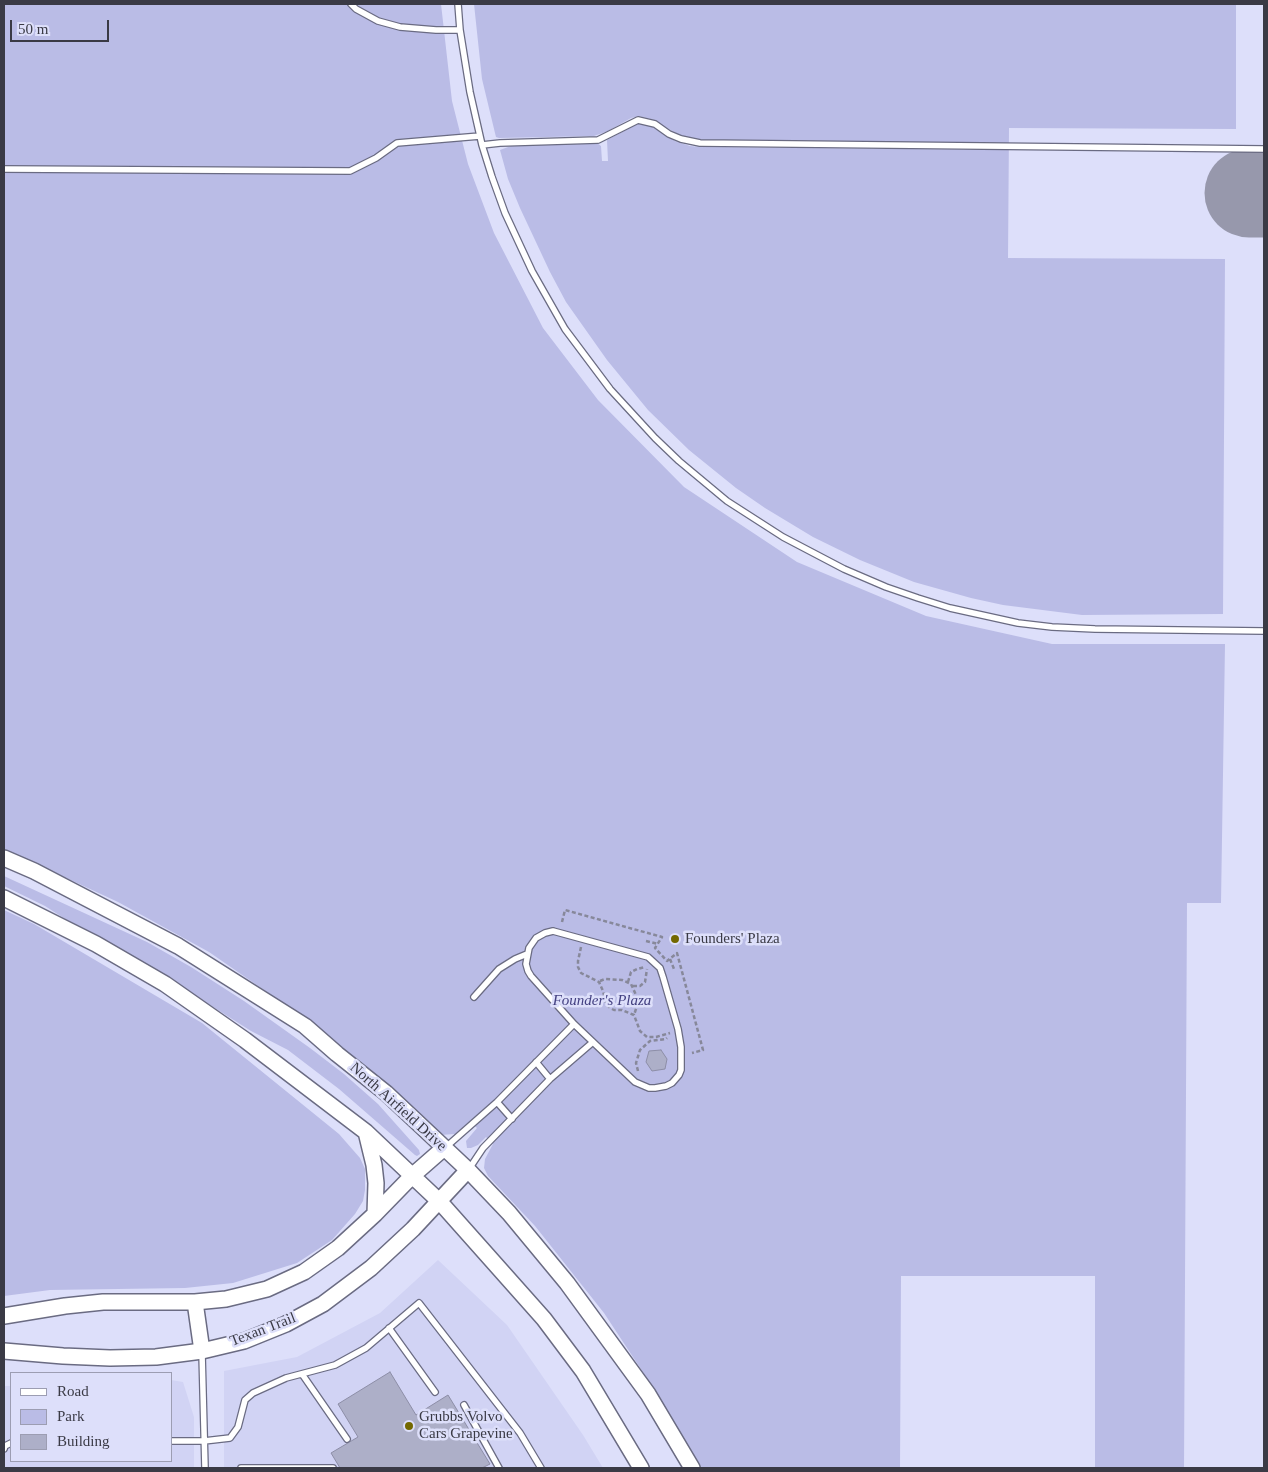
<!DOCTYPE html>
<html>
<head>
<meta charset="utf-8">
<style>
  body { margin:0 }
  #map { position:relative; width:1268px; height:1472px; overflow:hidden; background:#dddffa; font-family:Georgia,serif }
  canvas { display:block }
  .frame { position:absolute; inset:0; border:5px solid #3a3a45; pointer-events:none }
  .legend { position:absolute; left:10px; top:1372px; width:162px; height:90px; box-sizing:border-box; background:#dddffa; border:1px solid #9c9db2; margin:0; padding:6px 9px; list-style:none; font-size:15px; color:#3a3a45 }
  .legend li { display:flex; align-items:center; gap:10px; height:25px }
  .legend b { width:25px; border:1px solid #9c9db2 }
  .scale { position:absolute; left:10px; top:20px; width:99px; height:22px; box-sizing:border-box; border:2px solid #3a3a45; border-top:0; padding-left:6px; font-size:15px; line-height:18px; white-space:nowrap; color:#3a3a45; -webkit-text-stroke:4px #dddffa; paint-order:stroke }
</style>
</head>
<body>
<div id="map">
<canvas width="1268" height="1472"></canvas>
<div class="frame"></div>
<ul class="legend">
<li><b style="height:6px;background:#fff"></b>Road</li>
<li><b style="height:14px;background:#babce6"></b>Park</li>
<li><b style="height:14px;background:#adafc8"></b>Building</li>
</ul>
<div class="scale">50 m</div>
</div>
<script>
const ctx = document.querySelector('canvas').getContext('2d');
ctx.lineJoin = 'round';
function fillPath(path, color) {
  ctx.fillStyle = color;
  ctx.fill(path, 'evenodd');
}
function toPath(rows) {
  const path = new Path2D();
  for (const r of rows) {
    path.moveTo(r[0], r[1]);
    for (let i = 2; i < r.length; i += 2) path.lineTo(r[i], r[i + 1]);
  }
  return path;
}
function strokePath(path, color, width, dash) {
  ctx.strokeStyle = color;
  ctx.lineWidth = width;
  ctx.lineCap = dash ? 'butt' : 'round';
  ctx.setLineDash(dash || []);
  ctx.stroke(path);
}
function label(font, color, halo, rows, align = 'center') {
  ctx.font = font + ' Georgia,serif';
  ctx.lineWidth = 5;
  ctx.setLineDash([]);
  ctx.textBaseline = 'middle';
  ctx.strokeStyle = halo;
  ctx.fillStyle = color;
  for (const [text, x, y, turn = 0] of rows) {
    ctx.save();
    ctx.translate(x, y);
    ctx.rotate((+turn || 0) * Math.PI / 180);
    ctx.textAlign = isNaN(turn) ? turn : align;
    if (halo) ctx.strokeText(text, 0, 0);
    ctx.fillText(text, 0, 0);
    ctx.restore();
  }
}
fillPath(toPath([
  [438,1260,507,1325,583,1435,603,1468,224,1468,224,1371,297,1357,380,1313],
  [171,1380,183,1382,194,1417,194,1468,4,1468,4,1386,11,1386,11,1461,171,1461]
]), '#d1d3f4');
fillPath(toPath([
  [4,4,441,4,452,101,468,164,494,233,543,328,598,400,684,487,797,562,926,616,1052,644,1225,644,1221,903,1187,903,1184,1468,1095,1468,1095,1276,901,1276,900,1468,702,1468,656,1392,604,1313,535,1226,488,1176,484,1168,485,1159,493,1144,486,1137,478,1145,471,1148,467,1148,466,1141,477,1128,470,1121,455,1134,440,1135,428,1123,316,1026,209,952,118,902,4,849],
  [474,4,1236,4,1236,129,1009,128,1008,258,1225,259,1223,614,1082,615,1003,605,971,598,914,582,860,560,813,537,765,508,736,488,689,450,648,410,607,360,566,302,550,272,520,208,508,179,500,150,511,146,597,143,601,146,602,161,608,161,607,140,639,123,652,126,675,141,690,146,700,147,1005,150,1006,143,700,140,681,136,651,119,639,116,631,118,608,131,594,136,499,138,496,137,495,133,482,79],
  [4,876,147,942,191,967,244,1001,310,1048,344,1074,378,1104,419,1150,420,1154,417,1156,415,1155,339,1089,288,1050,251,1031,158,972,98,940,45,906,4,886],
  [4,910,34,924,202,1023,339,1134,360,1158,365,1169,365,1190,363,1201,355,1214,332,1240,297,1263,233,1283,185,1288,50,1290,4,1296]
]), '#babce6');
strokePath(toPath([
  [1249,193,1264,193]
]), '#9798ac', 89);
const building = toPath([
  [661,1050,667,1059,665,1069,652,1071,646,1062,649,1051,661,1050],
  [390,1372,416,1415,448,1395,490,1464,482,1468,340,1468,331,1453,358,1437,338,1404,390,1372]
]);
fillPath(building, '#adafc8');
strokePath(building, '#8d8ea7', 1);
const service = toPath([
  [351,4,356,9,378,21,400,27,436,30,460,30],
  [458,4,460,30,470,92,482,145,492,177,505,213,532,271,565,329,610,389,655,438,679,461,727,501,783,537,844,569,886,587,918,598,950,608,1018,623,1052,627,1095,629,1264,631],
  [482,145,500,143,598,140,638,120,655,124,669,134,681,139,700,143,1264,149],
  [4,169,350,171,376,158,397,143,480,136],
  [553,931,648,957,660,968,663,977,678,1029,681,1047,681,1070,679,1075,672,1083,666,1086,655,1088,649,1088,635,1082,574,1024,531,976,528,971,526,964,529,948,536,938,545,933,553,931],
  [474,997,499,969,515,959,527,954],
  [536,1062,550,1079],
  [497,1102,512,1119],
  [446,1147,497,1102,574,1024],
  [469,1169,483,1148,550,1079,593,1042],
  [389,1328,435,1392],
  [202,1353,205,1468],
  [302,1374,347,1439],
  [464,1405,499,1468],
  [171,1441,204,1441,230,1438,238,1427,245,1400,253,1393,286,1378,335,1365,366,1348,419,1303,520,1433,541,1468],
  [4,1449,5,1446,11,1443],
  [241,1468,333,1468]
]);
const secondary = toPath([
  [4,858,34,871,178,946,305,1026,337,1054,386,1093,468,1170,509,1213,567,1283,648,1394,692,1468],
  [4,898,96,944,165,984,245,1040,366,1132,440,1202,544,1319,583,1371,641,1468],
  [366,1132,374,1165,376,1183,375,1214],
  [195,1302,202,1351],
  [4,1316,65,1306,103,1302,195,1302,226,1299,267,1289,304,1272,338,1248,375,1214,412,1176,444,1148],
  [4,1351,63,1356,110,1358,156,1357,202,1351,244,1341,286,1324,323,1304,371,1268,413,1229,468,1170]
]);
strokePath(service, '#6a6b82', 8);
strokePath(secondary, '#6a6b82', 18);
strokePath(toPath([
  [562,922,565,910,662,937,655,948,667,961,677,953,703,1050,692,1053],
  [646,941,658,944],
  [581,947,578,961,578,967,581,973,599,982,603,991,606,1003,610,1008,614,1010,622,1010,634,1015,640,1031,647,1037,656,1037,670,1033],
  [670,959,674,969],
  [600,981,605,979,622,980,631,984,636,995,637,1006,634,1015],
  [628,982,631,972,637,969,645,967],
  [633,986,640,986,645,982,647,969],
  [638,1071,636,1063,640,1050,650,1041,666,1039,667,1038]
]), '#87889a', 2.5, [4, 2.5]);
strokePath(service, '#fff', 5.5);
strokePath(secondary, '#fff', 15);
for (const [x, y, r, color] of [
  [675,939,5,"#736800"],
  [409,1426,5,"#736800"]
]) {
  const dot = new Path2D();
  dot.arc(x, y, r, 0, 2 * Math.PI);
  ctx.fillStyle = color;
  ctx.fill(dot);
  strokePath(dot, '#dddffa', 2);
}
label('15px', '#3a3a45', '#dddffa', [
  ["Founders' Plaza",685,939],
  ["Grubbs Volvo",419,1417],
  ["Cars Grapevine",419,1434]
], 'left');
label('italic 15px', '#434081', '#dddffa', [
  ["Founder's Plaza",602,1001]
]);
label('15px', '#3a3a45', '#dddffa', [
  ["North Airfield Drive",398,1107,42],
  ["Texan Trail",263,1330,-21]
]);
</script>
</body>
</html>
